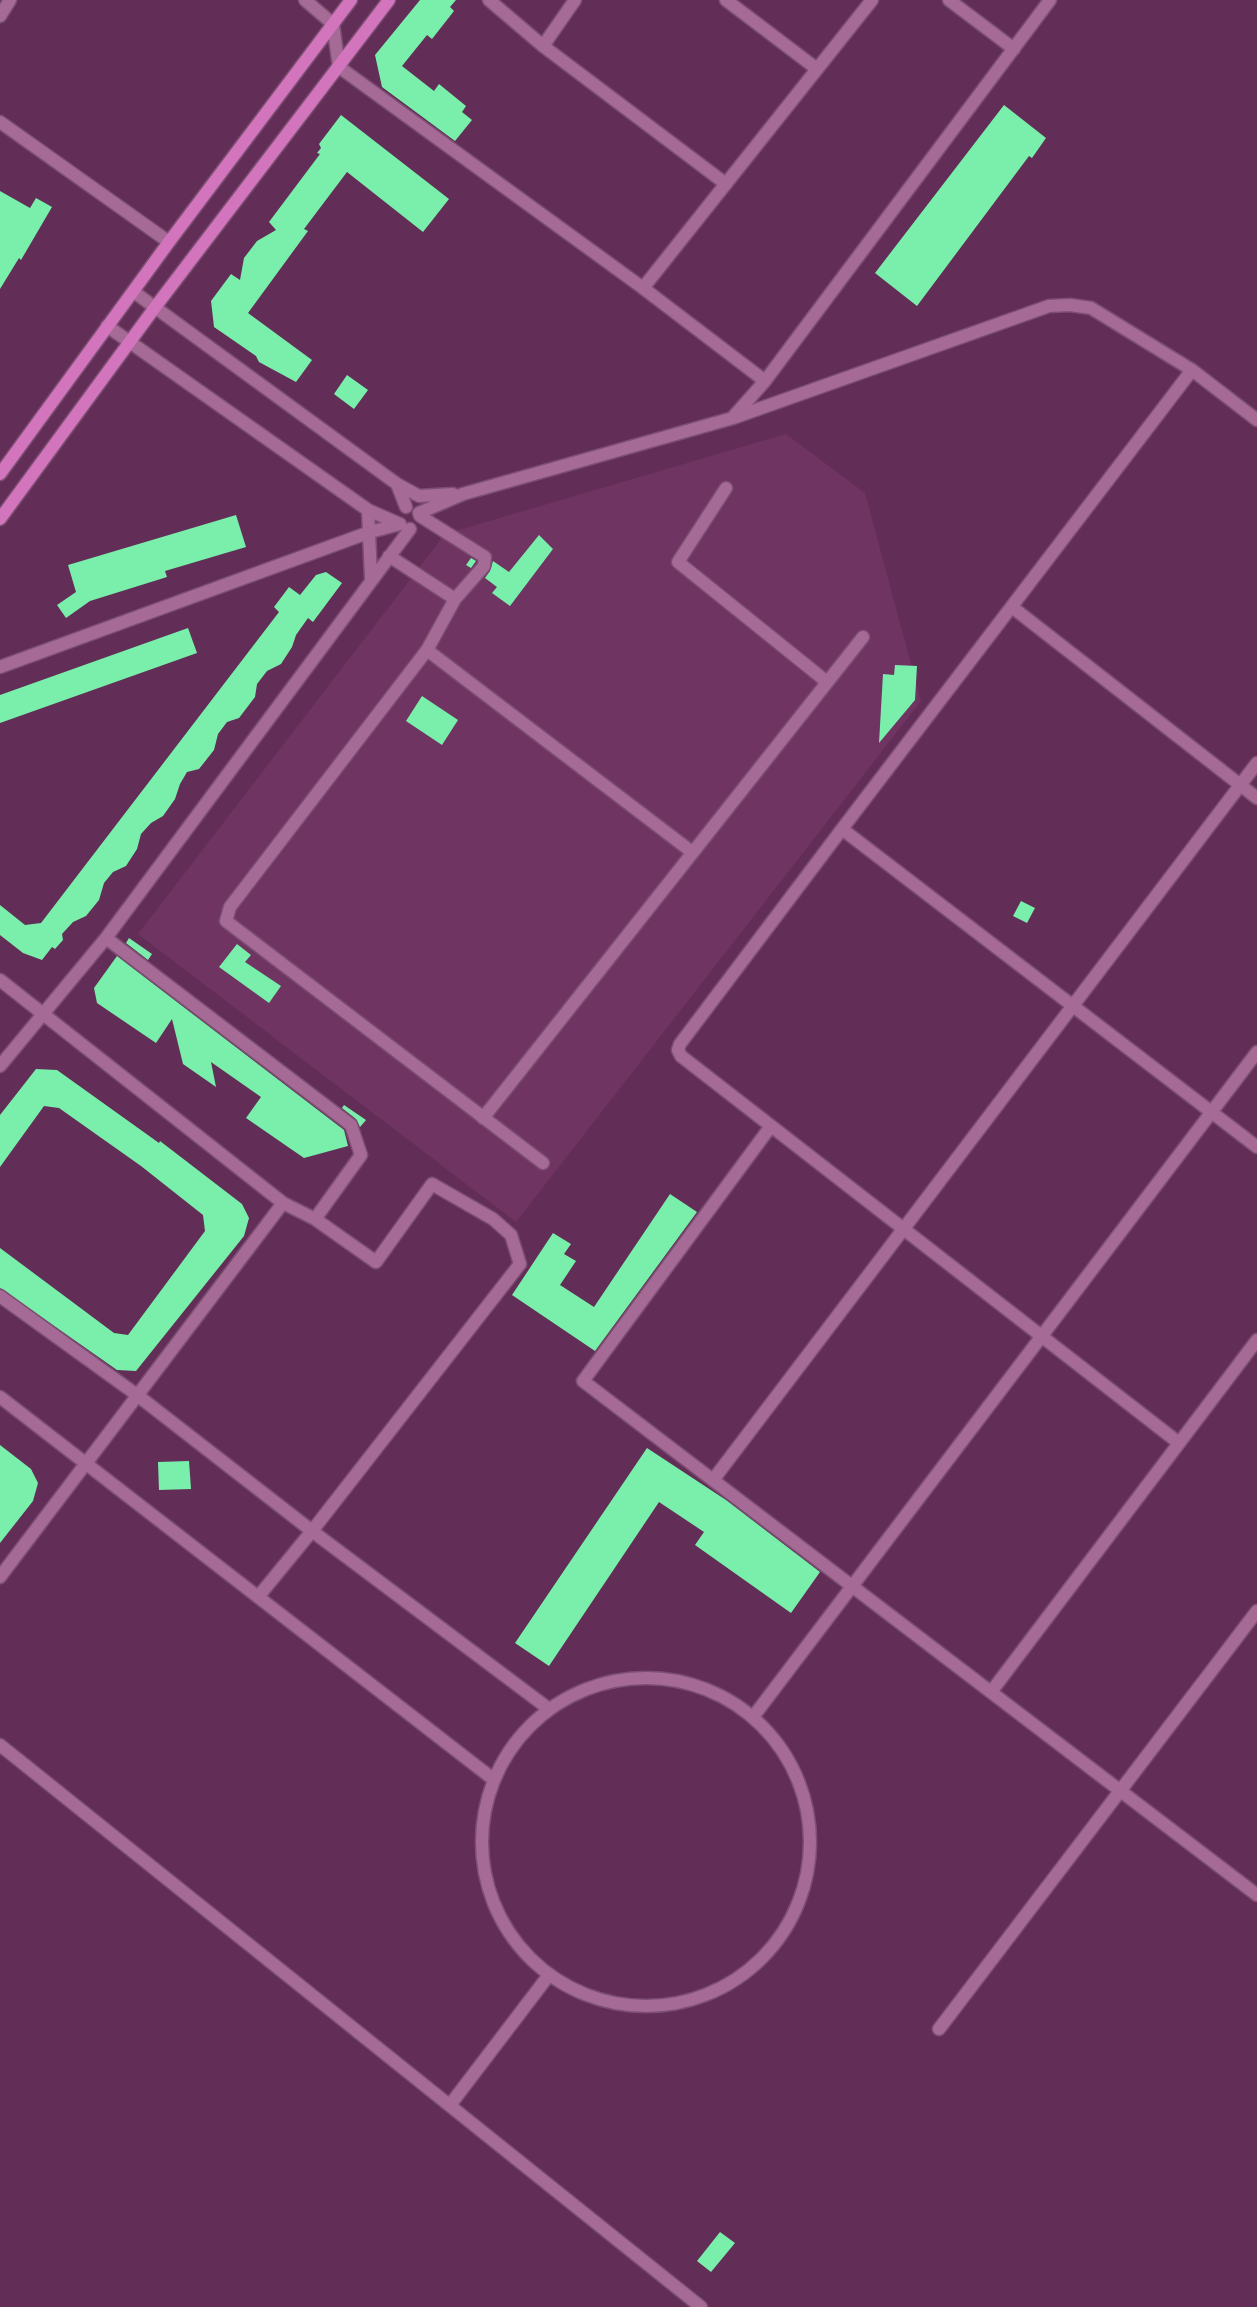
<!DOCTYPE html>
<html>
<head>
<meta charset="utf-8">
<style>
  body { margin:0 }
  canvas { display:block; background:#622d56 }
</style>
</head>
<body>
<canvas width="1257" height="2307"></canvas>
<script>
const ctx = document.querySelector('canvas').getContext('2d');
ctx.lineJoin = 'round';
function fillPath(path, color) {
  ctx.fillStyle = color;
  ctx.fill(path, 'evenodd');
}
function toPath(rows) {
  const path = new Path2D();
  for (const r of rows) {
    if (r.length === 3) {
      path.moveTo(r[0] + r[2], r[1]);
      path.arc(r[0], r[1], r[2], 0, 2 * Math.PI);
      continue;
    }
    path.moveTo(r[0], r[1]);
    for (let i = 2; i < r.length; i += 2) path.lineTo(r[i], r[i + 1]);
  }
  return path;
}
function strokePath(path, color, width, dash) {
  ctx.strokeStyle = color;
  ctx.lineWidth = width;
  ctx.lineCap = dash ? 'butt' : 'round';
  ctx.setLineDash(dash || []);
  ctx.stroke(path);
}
fillPath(toPath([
  [786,434,865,493,921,701,516,1222,138,934,445,534]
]), '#6f3462');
fillPath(toPath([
  [420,0,456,0,450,7,454,11,432,39,427,35,402,66,434,91,439,84,466,106,462,112,472,120,455,141,382,87,375,55],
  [1004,105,1046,138,1032,158,1029,156,917,306,875,273],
  [341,115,449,199,423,232,347,172,304,229,308,231,248,313,312,360,296,382,259,362,256,356,214,327,211,301,231,274,240,280,244,258,257,241,276,230,269,222,320,154,317,153,321,148,319,144],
  [0,191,30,208,36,198,52,207,21,260,19,258,0,289],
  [347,375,368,390,354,409,334,394],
  [236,515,246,547,165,571,167,577,90,601,66,618,57,605,76,592,68,565],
  [539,535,553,549,510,606,492,593,497,587,485,578,490,571,493,561,509,572],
  [471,558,476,561,471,568,466,565],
  [326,572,342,583,313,622,308,618,296,635,292,647,281,664,267,671,257,684,255,697,239,718,227,722,218,734,214,750,199,769,187,772,180,784,175,799,163,816,151,823,141,834,137,849,126,866,113,872,104,883,99,900,86,916,73,922,62,934,63,940,55,949,52,947,42,960,23,953,0,935,0,905,25,925,41,923,279,612,274,607,289,587,300,595,316,575],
  [188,628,197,653,0,723,0,695],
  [895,665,917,666,915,700,879,743,883,674,894,675],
  [422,696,458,720,442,745,406,721],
  [1021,901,1035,908,1027,923,1013,916],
  [129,938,152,954,148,960,126,943],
  [237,944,251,955,245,962,281,986,269,1003,219,967],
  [117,956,344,1130,348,1146,304,1158,246,1118,261,1097,211,1062,216,1087,183,1064,172,1019,156,1043,97,1003,94,988],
  [36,1069,57,1070,159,1143,160,1141,242,1204,249,1218,244,1236,136,1371,117,1370,0,1288,0,1248,114,1333,128,1335,205,1231,203,1215,141,1166,59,1108,44,1106,0,1167,0,1115],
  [344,1105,366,1120,360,1127,356,1119,342,1108],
  [670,1194,697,1212,595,1351,512,1295,553,1233,571,1244,564,1254,576,1261,560,1285,594,1307],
  [0,1445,31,1469,38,1483,33,1501,0,1543],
  [647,1448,726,1500,820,1572,791,1613,695,1545,704,1532,659,1502,549,1666,515,1643],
  [189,1461,191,1489,159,1490,158,1462],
  [720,2232,735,2243,711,2272,697,2261]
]), '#79efab');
const minor = toPath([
  [305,0,333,24,339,67,643,288,765,381],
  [489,0,543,46,726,184],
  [726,0,817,69],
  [949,0,1014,49],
  [0,16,10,0],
  [543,46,575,0],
  [0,122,169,242],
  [643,288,872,0],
  [134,292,397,484,406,507],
  [107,326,368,510,400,524],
  [734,416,765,381,1050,0],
  [397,484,419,496,453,494],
  [726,488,678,562,827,682],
  [368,510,371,578],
  [419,513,463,494,733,418,1049,306,1070,305,1091,308,1192,370,1257,420],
  [420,516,485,557,484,566,455,599,427,650,230,907,226,921,543,1163],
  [389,556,455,599],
  [1012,607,1257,798],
  [427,650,692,852],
  [0,667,370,532,400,524],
  [842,829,1257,1147],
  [0,980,283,1203,315,1219,361,1155,351,1125,106,938],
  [0,1066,106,938,410,529],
  [483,1118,863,637],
  [771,1126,583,1381,1257,1895],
  [0,1296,137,1395,312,1531,549,1709],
  [0,1397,493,1779],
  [1179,1443,681,1056,678,1050,680,1044,842,829,1192,370],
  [713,1480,1257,763],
  [0,1577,283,1203],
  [258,1597,312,1531,520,1264,511,1235,493,1219,432,1184,376,1262,315,1219],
  [646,1842,164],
  [991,1692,1257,1340],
  [753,1717,1257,1052],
  [0,1745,701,2307],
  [939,2029,1257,1611],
  [450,2105,549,1975]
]);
const major = toPath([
  [0,474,169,242,351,0],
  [0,519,156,306,389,0]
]);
strokePath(minor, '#7c4e72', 15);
strokePath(major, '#7c4e72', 15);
strokePath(minor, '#a56a96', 12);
strokePath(major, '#d375bd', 12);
</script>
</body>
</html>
